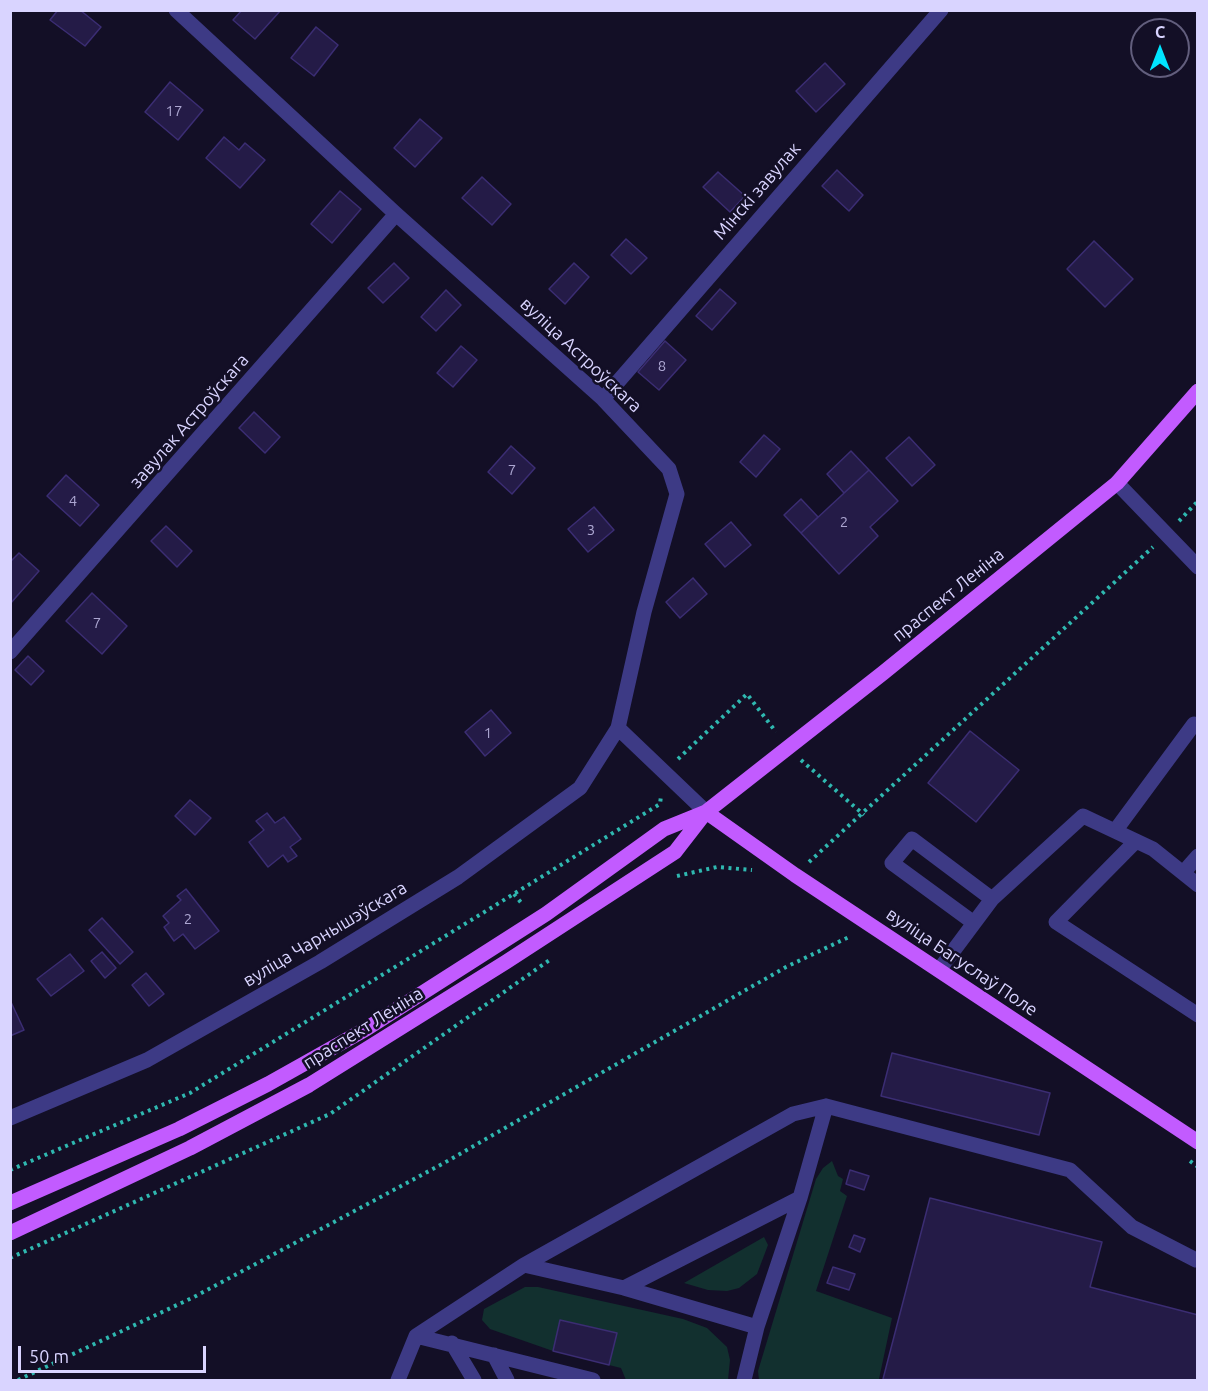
<!DOCTYPE html>
<html>
<head>
<meta charset="utf-8">
<style>
  body { margin:0 }
  #map { position:relative; width:1208px; height:1391px; overflow:hidden; background:#130f26; font-family:Ubuntu,sans-serif }
  canvas { display:block }
  .frame { position:absolute; inset:0; border:12px solid #d9d4ff; pointer-events:none }
  .north { position:absolute; left:1130px; top:18px; width:60px; height:60px; box-sizing:border-box; background:#130f26; border:2px solid #625e7d; border-radius:50%; rotate:0deg; font-size:16px; font-weight:700; line-height:24px; text-align:center; color:#d9d4ff }
  .north::after { content:''; display:block; margin:auto; width:21px; height:27px; background:#00e5ff; clip-path:polygon(50% 0,100% 100%,50% 72%,0 100%) }
  .scale { position:absolute; left:18px; top:1346px; width:188px; height:27px; box-sizing:border-box; border:3px solid #d9d4ff; border-top:0; padding-left:8px; font-size:18px; line-height:21px; white-space:nowrap; color:#d9d4ff; -webkit-text-stroke:4px #130f26; paint-order:stroke }
</style>
</head>
<body>
<div id="map">
<canvas width="1208" height="1391"></canvas>
<div class="frame"></div>
<div class="north">С</div>
<div class="scale">50 m</div>
</div>
<script>
const ctx = document.querySelector('canvas').getContext('2d');
ctx.lineJoin = 'round';
function fillPath(path, color) {
  ctx.fillStyle = color;
  ctx.fill(path, 'evenodd');
}
function toPath(rows) {
  const path = new Path2D();
  for (const r of rows) {
    path.moveTo(r[0], r[1]);
    for (let i = 2; i < r.length; i += 2) path.lineTo(r[i], r[i + 1]);
  }
  return path;
}
function strokePath(path, color, width, dash) {
  ctx.strokeStyle = color;
  ctx.lineWidth = width;
  ctx.lineCap = dash ? 'butt' : 'round';
  ctx.setLineDash(dash || []);
  ctx.stroke(path);
}
function label(font, color, halo, rows, align = 'center') {
  ctx.font = font + ' Ubuntu,sans-serif';
  ctx.lineWidth = 5;
  ctx.setLineDash([]);
  ctx.textBaseline = 'middle';
  ctx.strokeStyle = halo;
  ctx.fillStyle = color;
  for (const [text, x, y, turn = 0] of rows) {
    ctx.save();
    ctx.translate(x, y);
    ctx.rotate((+turn || 0) * Math.PI / 180);
    ctx.textAlign = isNaN(turn) ? turn : align;
    if (halo) ctx.strokeText(text, 0, 0);
    ctx.fillText(text, 0, 0);
    ctx.restore();
  }
}
fillPath(toPath([
  [832,1161,838,1176,843,1179,840,1191,847,1196,816,1291,892,1318,879,1379,759,1380,758,1371,816,1179,823,1168],
  [764,1237,768,1245,757,1274,739,1288,727,1291,708,1290,684,1283],
  [525,1287,538,1287,683,1319,707,1328,727,1347,730,1360,728,1380,626,1380,621,1368,609,1365,617,1333,560,1320,553,1351,490,1329,482,1320,484,1309]
]), '#12302f');
const building = toPath([
  [58,10,80,10,101,27,85,46,50,20,58,10],
  [242,10,281,10,255,39,233,20,242,10],
  [316,27,338,45,314,76,291,58,316,27],
  [825,63,845,84,816,112,796,91,825,63],
  [170,82,203,110,178,140,145,112,170,82],
  [420,119,442,138,415,167,394,148,420,119],
  [224,137,239,150,245,143,265,160,240,188,206,158,224,137],
  [837,170,863,195,849,211,822,186,837,170],
  [718,172,745,196,730,212,703,187,718,172],
  [482,177,511,204,492,225,462,198,482,177],
  [340,191,361,209,332,243,311,224,340,191],
  [626,239,647,258,631,274,611,255,626,239],
  [1094,241,1133,279,1105,307,1067,269,1094,241],
  [394,263,409,278,383,303,368,288,394,263],
  [574,263,589,277,565,304,549,289,574,263],
  [720,289,736,303,712,330,696,316,720,289],
  [446,290,461,305,436,331,421,317,446,290],
  [665,341,686,360,659,390,638,372,665,341],
  [461,346,477,360,453,387,437,373,461,346],
  [254,412,280,437,265,453,239,428,254,412],
  [764,435,780,449,756,477,740,462,764,435],
  [909,437,935,465,912,486,886,458,909,437],
  [511,446,535,468,512,494,488,472,511,446],
  [851,451,869,470,844,493,827,474,851,451],
  [869,470,898,501,870,527,878,536,839,574,801,533,869,470],
  [66,475,99,505,80,526,47,496,66,475],
  [801,499,818,517,801,533,784,515,801,499],
  [594,507,614,530,588,552,568,529,594,507],
  [731,522,751,545,725,567,705,544,731,522],
  [166,526,192,551,177,567,151,541,166,526],
  [19,553,39,571,10,604,10,562,19,553],
  [693,578,707,594,680,618,666,602,693,578],
  [92,593,127,626,102,654,66,621,92,593],
  [28,656,44,671,31,685,15,670,28,656],
  [491,710,511,733,485,756,465,732,491,710],
  [970,731,1019,770,976,822,928,783,970,731],
  [190,800,211,818,195,835,175,816,190,800],
  [267,813,275,823,284,817,301,839,290,847,297,856,288,862,283,855,268,867,249,842,264,830,256,821,267,813],
  [186,889,219,931,195,949,183,934,174,941,164,927,169,923,163,916,181,900,177,896,186,889],
  [102,918,133,952,120,964,89,930,102,918],
  [102,952,116,968,105,978,91,961,102,952],
  [70,954,84,971,51,996,37,979,70,954],
  [146,973,164,994,149,1006,132,985,146,973],
  [10,1000,24,1030,10,1036,10,1000],
  [892,1053,1050,1093,1039,1135,881,1096,892,1053],
  [850,1170,869,1176,864,1190,846,1184,850,1170],
  [930,1198,1102,1242,1090,1287,1198,1315,1198,1380,883,1379,930,1198],
  [854,1235,865,1239,860,1252,849,1247,854,1235],
  [833,1267,855,1274,849,1290,827,1283,833,1267],
  [560,1320,617,1333,609,1365,553,1351,560,1320]
]);
fillPath(building, '#241b47');
strokePath(building, '#3b2d73', 1.5);
strokePath(toPath([
  [1179,521,1198,501],
  [678,759,747,694,776,732],
  [801,760,864,815],
  [809,862,1153,547],
  [677,876,717,867,752,870],
  [514,894,523,905],
  [1190,1161,1198,1167],
  [10,1170,190,1093,660,804,661,796],
  [10,1258,330,1114,551,959],
  [18,1380,194,1297,444,1163,786,967,851,936]
]), '#2fb8b0', 4, [3, 4.5]);
strokePath(toPath([
  [176,10,396,214,603,399,669,469,677,494,644,612,618,728,706,812],
  [603,399,941,10],
  [1117,483,1198,567],
  [10,652,396,214],
  [1115,831,1194,724,1198,726],
  [1136,841,1056,922,1198,1015],
  [1183,873,1198,856],
  [974,923,892,863,912,839,992,899],
  [939,970,992,899,1083,816,1153,849,1198,885],
  [10,1118,147,1060,320,962,458,877,580,788,618,728],
  [800,1198,624,1288,524,1265,793,1114,826,1106],
  [624,1288,757,1327],
  [416,1336,593,1380],
  [452,1343,474,1380],
  [494,1355,507,1380],
  [398,1380,416,1336,524,1265],
  [744,1380,757,1327,800,1198,826,1106,1070,1170,1132,1227,1196,1260]
]), '#3d3a85', 15);
strokePath(toPath([
  [706,812,795,875,1198,1142],
  [10,1203,179,1129,268,1084,366,1029,546,914,664,829,706,812],
  [10,1233,190,1148,309,1085,506,962,675,852,706,812,883,673,1117,483,1198,391]
]), '#c25bff', 15);
label('15px', '#aca6d1', null, [
  ["17",174,111],
  ["8",662,366],
  ["7",512,470],
  ["4",73,501],
  ["2",844,522],
  ["3",591,530],
  ["7",97,623],
  ["1",488,733],
  ["2",188,919]
]);
label('18px', '#d9d4ff', '#130f26', [
  ["Мінскі завулак",757,191,-49],
  ["вуліца Астроўскага",581,355,43],
  ["завулак Астроўскага",189,421,-49],
  ["праспект Леніна",948,595,-39],
  ["вуліца Чарнышэўскага",325,934,-31],
  ["вуліца Багуслаў Поле",962,962,34],
  ["праспект Леніна",363,1028,-32]
]);
</script>
</body>
</html>
